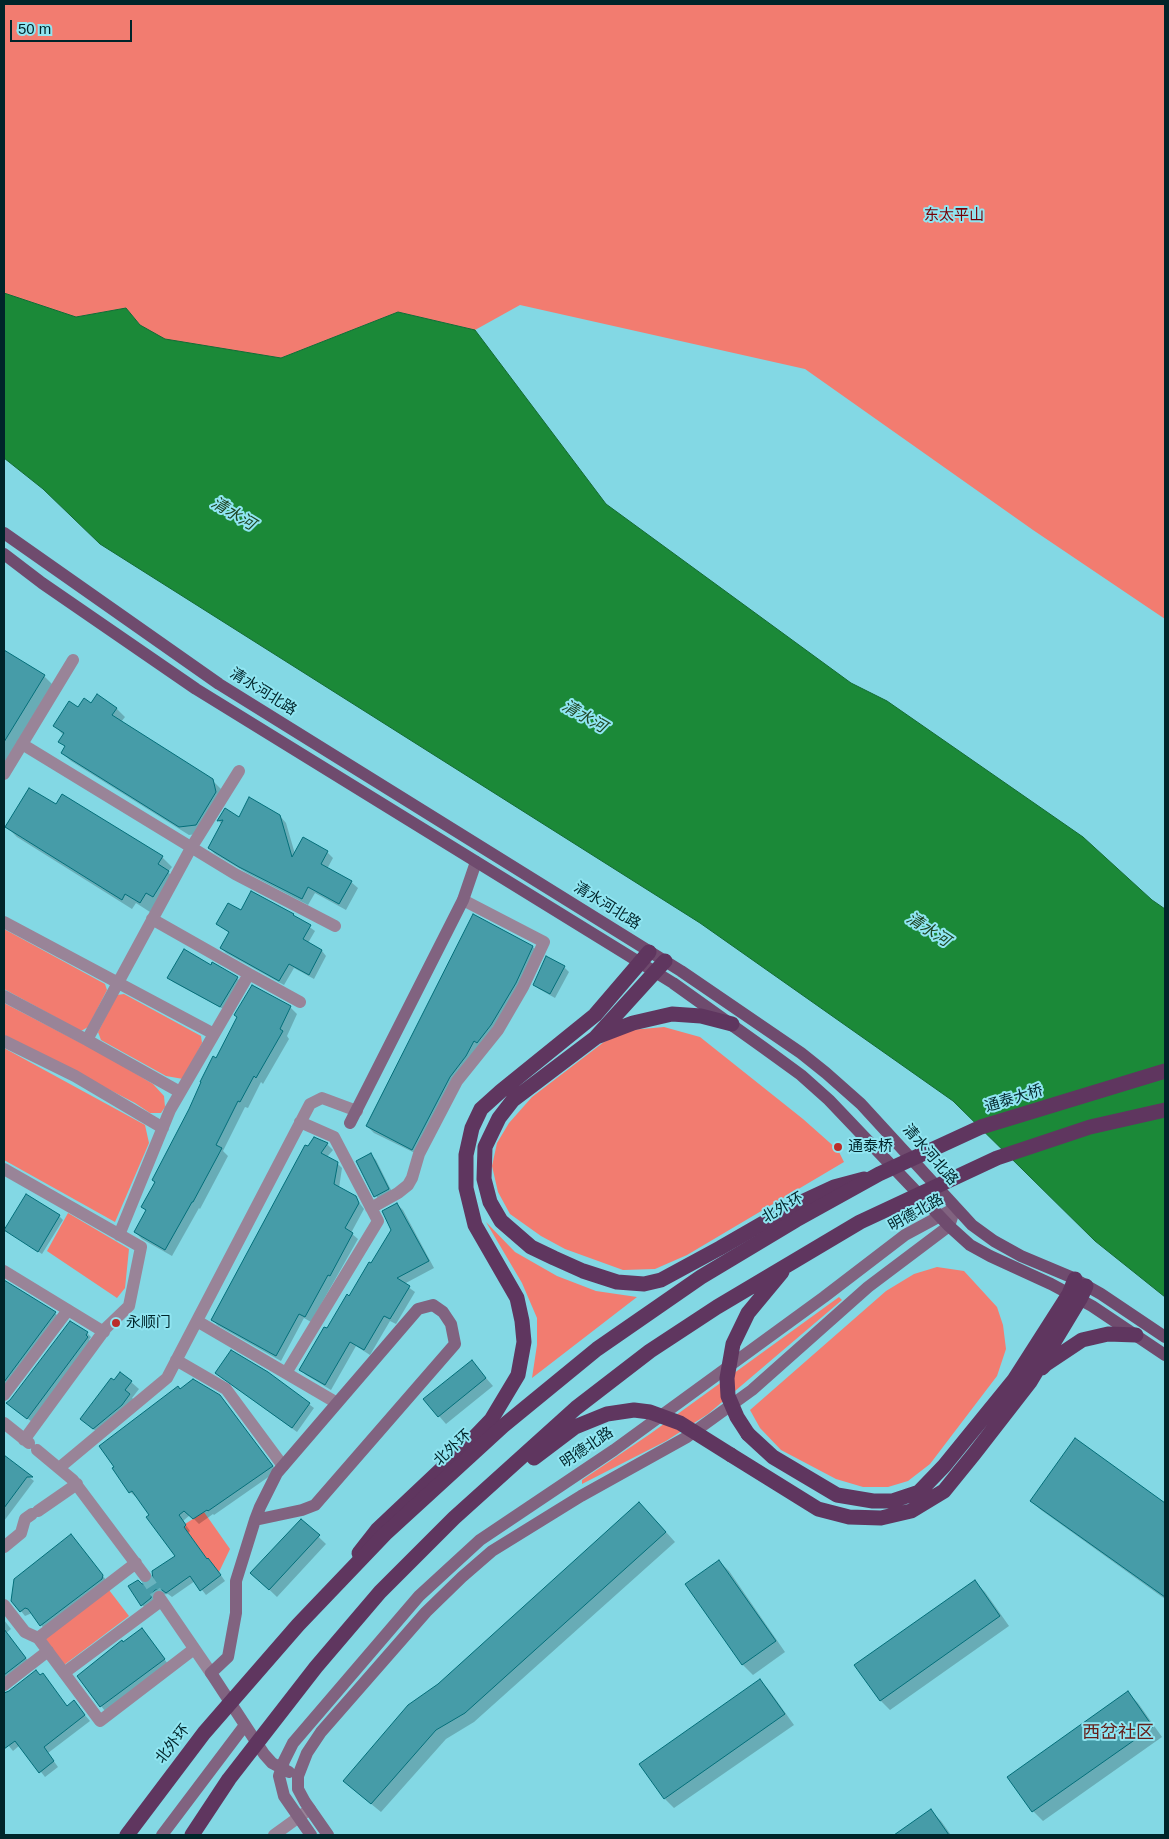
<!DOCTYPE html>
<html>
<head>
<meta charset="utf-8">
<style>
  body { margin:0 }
  #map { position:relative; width:1169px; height:1839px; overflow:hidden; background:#83d8e4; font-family:Helvetica,sans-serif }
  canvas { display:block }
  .frame { position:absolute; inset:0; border:5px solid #00252a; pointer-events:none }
  .scale { position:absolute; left:10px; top:20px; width:122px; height:22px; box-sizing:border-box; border:2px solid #00252a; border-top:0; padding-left:6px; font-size:15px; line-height:18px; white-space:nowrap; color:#00252a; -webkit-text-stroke:4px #90e5f1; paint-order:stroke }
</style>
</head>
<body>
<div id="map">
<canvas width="1169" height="1839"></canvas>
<div class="frame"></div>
<div class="scale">50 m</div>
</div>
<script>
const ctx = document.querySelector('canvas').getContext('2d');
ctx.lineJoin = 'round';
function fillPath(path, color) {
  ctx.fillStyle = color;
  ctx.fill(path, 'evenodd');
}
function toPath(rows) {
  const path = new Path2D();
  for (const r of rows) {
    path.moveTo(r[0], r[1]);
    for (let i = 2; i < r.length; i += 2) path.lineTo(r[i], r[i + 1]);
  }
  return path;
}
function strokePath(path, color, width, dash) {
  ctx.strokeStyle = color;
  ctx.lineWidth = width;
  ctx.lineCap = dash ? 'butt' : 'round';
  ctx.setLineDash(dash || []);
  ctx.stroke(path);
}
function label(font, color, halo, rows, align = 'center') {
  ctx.font = font + ' Helvetica,"Noto Sans SC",sans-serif';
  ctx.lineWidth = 4;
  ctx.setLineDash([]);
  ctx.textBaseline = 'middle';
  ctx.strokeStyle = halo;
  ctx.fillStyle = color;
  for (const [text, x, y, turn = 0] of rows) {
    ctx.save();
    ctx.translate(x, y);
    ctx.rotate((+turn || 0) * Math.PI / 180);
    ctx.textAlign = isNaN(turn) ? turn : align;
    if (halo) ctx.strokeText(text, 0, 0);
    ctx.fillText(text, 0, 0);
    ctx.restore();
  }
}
fillPath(toPath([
  [4,4,1165,4,1165,619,1033,530,805,369,520,305,475,330,398,312,281,358,162,339,140,325,126,308,76,317,4,293],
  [4,929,105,984,107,990,88,1027,81,1031,4,989],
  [124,994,201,1036,202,1043,183,1079,166,1076,101,1040,98,1032,117,995],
  [4,1003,106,1056,153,1084,164,1096,165,1107,161,1113,150,1113,135,1103,4,1035],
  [664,1027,700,1037,803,1119,838,1150,844,1162,687,1255,655,1269,623,1270,565,1249,541,1236,510,1214,498,1192,492,1166,497,1143,509,1123,532,1097,604,1042,631,1030],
  [4,1048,145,1125,149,1143,115,1222,4,1160],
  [68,1213,129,1249,125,1288,117,1298,47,1251],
  [486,1222,515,1252,557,1276,596,1291,637,1297,532,1378,537,1345,537,1318,522,1283],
  [937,1267,964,1271,997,1307,1003,1325,1006,1349,997,1376,930,1464,908,1481,888,1487,863,1487,836,1479,781,1450,760,1428,750,1410,886,1291,914,1274],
  [839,1297,842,1300,708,1414,666,1441,582,1484,582,1480,650,1434],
  [204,1512,230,1549,219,1572,208,1558,207,1559,184,1527,186,1526,185,1524],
  [109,1590,129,1616,64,1665,44,1638]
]), '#f27c70');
const water = toPath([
  [4,293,76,317,126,308,140,325,165,339,281,358,398,312,475,330,606,504,851,683,887,701,1083,837,1152,900,1165,909,1165,1297,1095,1241,953,1101,700,923,100,544,43,489,4,458,4,293]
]);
fillPath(water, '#1b8938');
strokePath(water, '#136b34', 1);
fillPath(toPath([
  [4,651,44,676,54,686,4,769],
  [91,705,116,708,125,717,121,722,212,780,221,789,205,833,189,835,71,761,62,753,66,747,60,742,63,735,55,726,79,708],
  [56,806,162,857,172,867,168,872,178,882,150,912,136,903,132,909,17,837,7,827],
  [226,810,239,818,280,816,286,823,295,854,327,852,333,858,327,869,351,882,358,888,346,910,315,893,308,905,247,873,215,854,209,848,222,825,219,821],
  [252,893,293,915,315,931,308,943,322,951,326,956,314,979,294,968,284,985,226,953,221,948,230,933,217,924,241,912],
  [533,947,539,953,481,1047,419,1155,374,1133,367,1126],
  [564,967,569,972,555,998,539,989,534,985],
  [169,977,237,978,241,982,225,1010,173,982],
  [290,1007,297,1014,287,1036,289,1039,263,1084,261,1082,248,1108,245,1107,223,1151,228,1156,200,1209,199,1208,172,1256,142,1239,135,1232,147,1211,142,1207,216,1059],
  [315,1139,327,1144,333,1150,327,1157,337,1163,342,1168,339,1188,355,1197,364,1209,351,1233,358,1239,311,1322,304,1318,281,1361,217,1325,212,1319],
  [371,1155,376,1160,393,1194,380,1201,376,1196],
  [397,1204,403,1210,434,1268,404,1284,415,1292,396,1324,390,1321,370,1355,356,1346,331,1390,306,1375,300,1369,393,1230],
  [59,1216,63,1220,42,1254,6,1230],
  [4,1282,55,1313,62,1320,4,1397],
  [87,1333,91,1337,89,1340,92,1342,32,1422,12,1407],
  [472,1362,493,1386,446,1424,439,1416],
  [267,1373,314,1408,297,1432,221,1377],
  [114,1382,131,1382,139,1389,132,1398,137,1402,101,1435,89,1426],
  [180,1390,220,1396,277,1471,214,1515,213,1514,199,1524,190,1515,183,1521,190,1531,188,1533,207,1560,213,1564,225,1581,206,1595,195,1581,172,1597,168,1594,160,1595,147,1610,142,1605,142,1585,150,1584,176,1556,151,1515,137,1496,136,1497,130,1492,114,1469],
  [1075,1440,1165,1504,1165,1599,1041,1510,1031,1501],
  [4,1456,34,1481,4,1521],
  [649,1513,675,1542,474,1722,446,1739,381,1812,354,1790,439,1685],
  [301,1520,326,1544,277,1597,259,1580],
  [75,1540,106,1580,45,1630,32,1613,25,1616,12,1600],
  [719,1561,729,1571,785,1652,753,1675,743,1665,686,1584],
  [975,1582,985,1592,1009,1626,890,1710,880,1700],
  [4,1620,11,1629,6,1633,30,1663,4,1684],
  [142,1629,168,1664,105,1711,101,1706,123,1643],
  [760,1680,769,1690,794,1725,674,1808,665,1799],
  [1128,1693,1138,1703,1162,1737,1043,1821,1033,1811,1009,1777],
  [4,1694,67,1707,74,1702,90,1721,48,1753,58,1767,45,1777,20,1745,13,1751,4,1740],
  [931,1811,941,1821,951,1835,896,1835]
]), '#0003');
const building = toPath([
  [4,650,45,675,4,742,4,650],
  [97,694,117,708,112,715,213,779,216,792,196,825,179,827,61,753,65,746,58,742,64,733,53,726,69,701,78,707,84,698,91,703,97,694],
  [29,788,56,804,62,794,163,856,158,864,169,871,153,897,146,893,140,903,125,894,122,900,5,827,29,788],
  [249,797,280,815,292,857,303,837,328,851,321,864,352,881,339,904,308,887,302,899,239,867,208,848,223,820,217,821,225,808,239,817,249,797],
  [251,891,294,914,293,915,311,925,303,939,322,950,309,975,289,964,279,981,220,948,229,932,216,924,228,903,241,910,251,891],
  [473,914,533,946,516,983,491,1025,477,1043,474,1041,466,1056,450,1077,412,1150,366,1126,473,914],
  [184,949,211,965,212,962,238,977,220,1007,167,978,184,949],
  [546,956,565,966,550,994,533,985,546,956],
  [252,985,291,1006,280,1029,283,1031,256,1078,254,1076,240,1102,238,1101,216,1145,222,1148,193,1202,192,1202,165,1250,134,1232,146,1210,141,1207,155,1182,152,1180,189,1109,201,1082,200,1082,213,1056,216,1058,237,1017,234,1015,252,985],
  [314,1137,328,1143,321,1153,338,1162,334,1184,356,1196,359,1203,345,1228,353,1233,330,1276,328,1275,305,1317,299,1314,276,1356,211,1320,305,1145,308,1146,314,1137],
  [371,1153,389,1189,374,1197,356,1161,371,1153],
  [26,1194,60,1215,38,1252,4,1230,26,1194],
  [397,1203,429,1261,397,1278,410,1286,390,1319,384,1316,364,1350,350,1342,325,1385,299,1370,324,1327,327,1328,347,1294,349,1296,369,1262,371,1263,391,1230,382,1211,397,1203],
  [4,1280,56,1312,4,1382,4,1280],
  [70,1321,88,1332,86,1335,88,1337,27,1419,6,1403,10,1400,70,1321],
  [231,1350,268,1372,310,1403,292,1428,215,1373,231,1350],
  [472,1360,486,1378,438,1417,423,1399,472,1360],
  [120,1372,132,1381,125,1390,130,1394,122,1405,93,1429,80,1419,111,1378,114,1380,120,1372],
  [193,1379,220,1395,273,1466,208,1511,207,1510,193,1519,184,1511,179,1515,186,1525,184,1527,207,1559,208,1558,221,1575,200,1591,190,1576,166,1593,162,1590,155,1590,152,1594,151,1598,141,1606,128,1586,138,1580,142,1584,149,1583,153,1579,152,1571,175,1556,146,1517,149,1515,132,1491,129,1493,112,1468,114,1467,99,1446,178,1386,180,1389,193,1379],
  [1075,1438,1165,1503,1165,1597,1030,1501,1075,1438],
  [4,1455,33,1477,27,1477,4,1508,4,1455],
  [639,1502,666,1532,465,1713,436,1730,371,1804,343,1781,408,1705,438,1684,639,1502],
  [301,1519,320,1535,269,1590,250,1573,301,1519],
  [71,1534,103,1575,102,1579,40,1626,28,1609,25,1608,20,1612,11,1601,14,1579,71,1534],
  [719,1560,776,1641,742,1665,685,1584,719,1560],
  [975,1580,1000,1616,880,1701,854,1665,975,1580],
  [142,1628,165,1659,100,1707,77,1676,122,1640,123,1642,142,1628],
  [4,1629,26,1658,4,1675,4,1629],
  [36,1670,40,1675,43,1673,67,1706,74,1700,85,1715,44,1747,54,1761,39,1773,15,1741,4,1749,4,1693,9,1691,36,1670],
  [760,1679,785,1714,664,1799,639,1764,760,1679],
  [1128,1691,1153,1727,1032,1812,1007,1777,1128,1691],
  [931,1809,949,1835,894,1835,931,1809]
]);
fillPath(building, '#469ca8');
strokePath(building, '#036e79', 1);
strokePath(toPath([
  [145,1576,159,1597]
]), '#69b4bf', 12, [12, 6]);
strokePath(toPath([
  [22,744,235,874,335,926],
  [4,774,73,660],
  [152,919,249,974],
  [4,922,214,1034],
  [4,996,87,1040,180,1092],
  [87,1040,191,848,239,771],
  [4,1041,75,1076,163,1128],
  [4,1169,141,1247,129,1306,106,1328,24,1440],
  [371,1208,398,1193,408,1185,412,1178,419,1154,457,1081,498,1030,523,987,544,942,463,900],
  [119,1235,170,1110,249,974,300,1002],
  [4,1271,104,1332],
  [197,1321,337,1403],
  [176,1360,226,1389,283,1466],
  [286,1373,378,1221,334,1137,300,1122],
  [4,1395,68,1310],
  [4,1423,29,1443],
  [37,1450,73,1480,145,1576],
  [59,1468,167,1378,310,1104,322,1098,357,1111],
  [38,1511,77,1484],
  [4,1547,21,1533,25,1519,32,1514],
  [136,1563,38,1638,100,1721,194,1649],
  [159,1597,211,1673],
  [4,1605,25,1632,38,1638],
  [64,1673,161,1601],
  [4,1685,48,1651],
  [274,1835,310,1809]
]), '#998498', 12);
strokePath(toPath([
  [350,1123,463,900,476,862],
  [255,1520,302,1510,315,1505,455,1344,451,1324,443,1312,433,1305,418,1309,277,1473,260,1507,255,1520,236,1581,236,1613,228,1657,211,1673,264,1754,272,1763,289,1772],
  [162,1835,245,1725],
  [311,1835,284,1796,279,1776,284,1761,293,1743,419,1596,480,1540,614,1450,824,1297,905,1235,955,1208],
  [328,1835,305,1802,298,1789,298,1776,307,1753,321,1732,426,1612,462,1577,492,1551,581,1496,687,1437,752,1390,868,1287,949,1226,952,1217]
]), '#816380', 12);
strokePath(toPath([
  [4,533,219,684,681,971,801,1053,826,1073,861,1104,972,1225,994,1241,1021,1256,1071,1277,1101,1294,1165,1337],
  [4,554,42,583,196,689,673,983,764,1048,801,1075,829,1100,949,1226,970,1245,990,1256,1051,1284,1092,1306,1165,1355]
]), '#6f4b6e', 12);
strokePath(toPath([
  [665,961,595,1038,513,1100,499,1118,485,1147,484,1179,490,1202,501,1221,531,1247,554,1258,583,1271,617,1282,644,1284,661,1280,720,1248,793,1206,834,1187,864,1179],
  [599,1036,633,1023,672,1014,701,1016,732,1024],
  [1042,1368,1046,1364,1082,1340,1108,1334,1136,1335],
  [748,1434,773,1457,837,1495,873,1501,892,1501,919,1492,944,1466,1014,1380,1069,1294,1075,1279],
  [731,1455,818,1509,849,1517,881,1518,911,1511,944,1491,974,1454,1030,1382,1080,1299,1086,1286],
  [359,1553,377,1530,466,1446,491,1420,518,1375,524,1342,522,1321,517,1298,475,1225,466,1188,466,1155,472,1128,481,1109,501,1091,595,1015,649,952]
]), '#5f365f', 15);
strokePath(toPath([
  [748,1434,737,1417,728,1396,727,1378,733,1344,748,1313,782,1272],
  [534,1458,575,1427,607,1414,634,1410,650,1412,680,1423,731,1455],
  [127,1835,204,1733,298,1625,385,1534,503,1426,597,1349,701,1277,796,1220,879,1174,981,1127,1165,1071],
  [192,1835,229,1779,316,1667,380,1592,454,1518,576,1408,650,1351,717,1307,860,1222,997,1158,1090,1127,1165,1110]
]), '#5f365f', 15);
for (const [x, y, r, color] of [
  [838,1147,5,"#bb2d29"],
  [116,1323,5,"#bb2d29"]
]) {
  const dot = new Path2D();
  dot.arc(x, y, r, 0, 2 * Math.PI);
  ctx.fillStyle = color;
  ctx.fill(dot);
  strokePath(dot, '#90e5f1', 2);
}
label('15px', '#760006', '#90e5f1', [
  ["东太平山",954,216]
]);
label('15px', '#00252a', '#90e5f1', [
  ["清水河北路",263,692,32],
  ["清水河北路",607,906,32],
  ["通泰大桥",1014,1099,-17],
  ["清水河北路",930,1155,49],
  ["北外环",783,1208,-30],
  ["明德北路",916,1213,-29],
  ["北外环",453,1448,-43],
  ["明德北路",587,1448,-34],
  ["北外环",173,1744,-52]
]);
label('15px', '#00252a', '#90e5f1', [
  ["通泰桥",848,1147],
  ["永顺门",126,1323]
], 'left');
label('italic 16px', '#1e4524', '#90e5f1', [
  ["清水河",233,514,31],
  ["清水河",584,717,30],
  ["清水河",928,930,33]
]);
label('18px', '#65201b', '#90e5f1', [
  ["西岔社区",1118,1733]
]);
</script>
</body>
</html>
